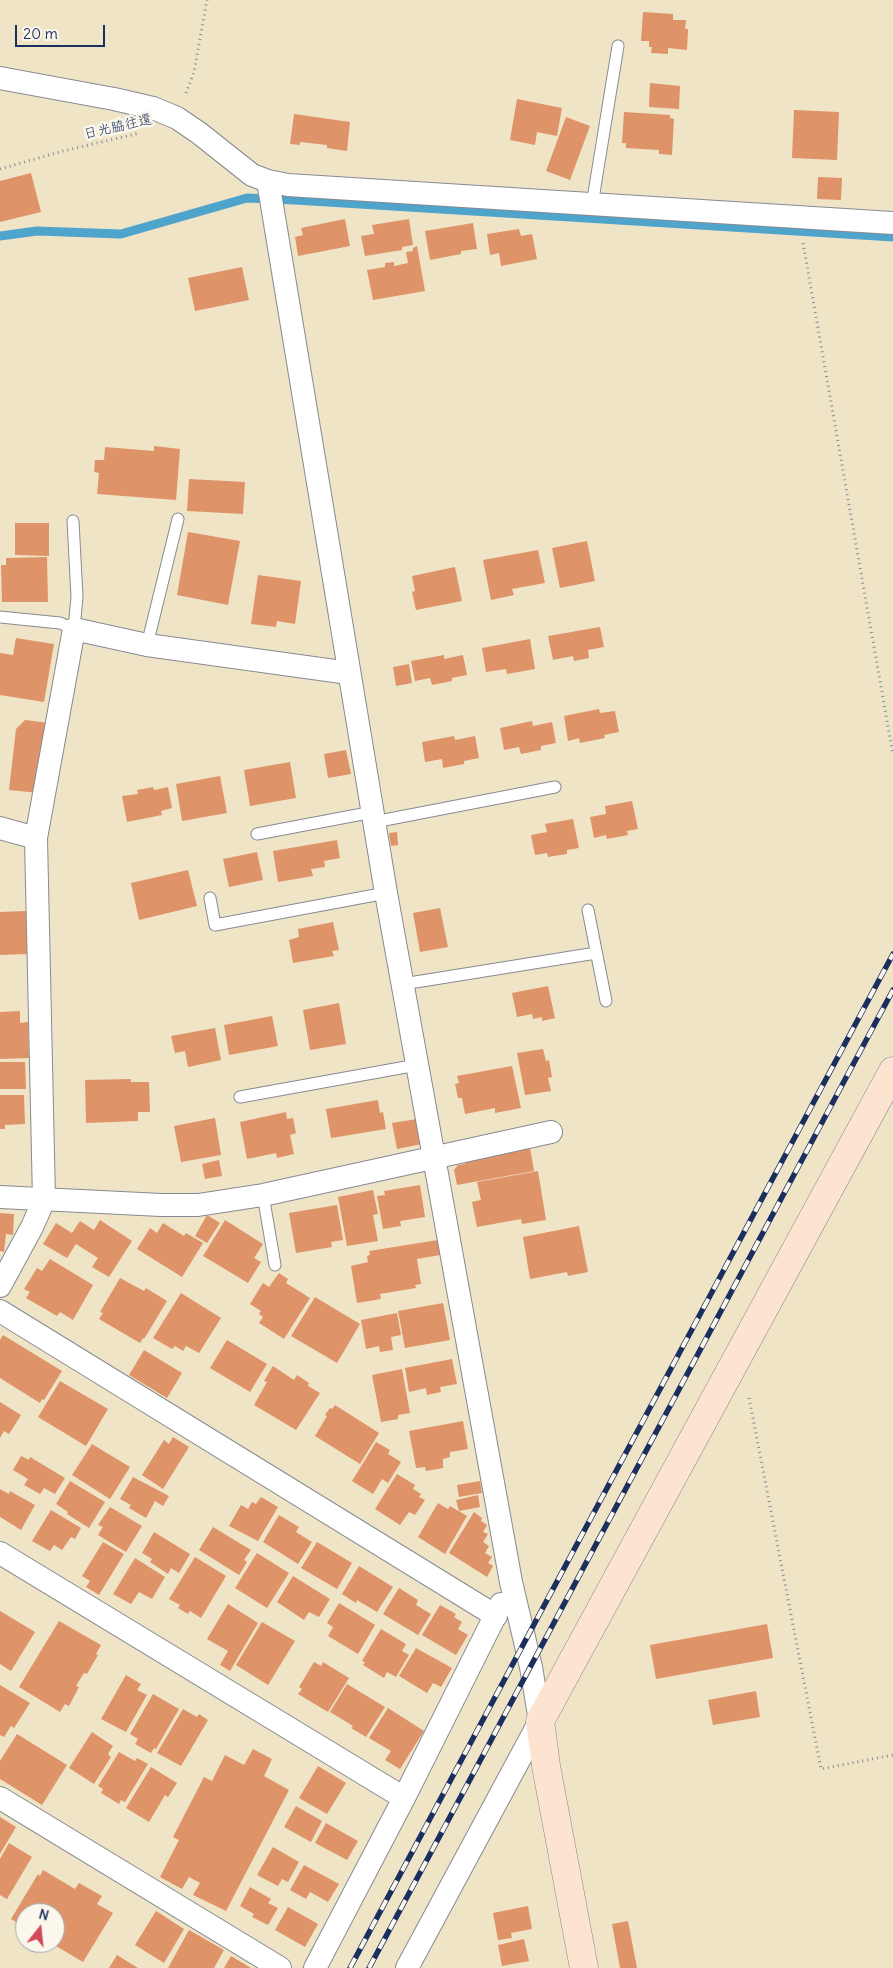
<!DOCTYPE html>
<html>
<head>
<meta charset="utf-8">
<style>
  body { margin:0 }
  #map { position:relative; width:893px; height:1968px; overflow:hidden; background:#f0e4c7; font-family:Delius,sans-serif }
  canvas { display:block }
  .north { position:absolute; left:15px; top:1903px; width:50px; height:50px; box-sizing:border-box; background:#fbf7ec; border:1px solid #a1a7b3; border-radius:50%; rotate:16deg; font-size:14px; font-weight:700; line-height:20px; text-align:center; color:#1b2f5e }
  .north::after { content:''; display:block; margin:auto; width:18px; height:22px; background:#d1495b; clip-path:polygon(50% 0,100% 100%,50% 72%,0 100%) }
  .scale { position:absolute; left:15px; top:25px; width:90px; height:22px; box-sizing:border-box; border:2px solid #1b2f5e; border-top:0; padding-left:6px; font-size:15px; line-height:18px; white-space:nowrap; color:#1b2f5e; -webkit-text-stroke:4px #fbf7ec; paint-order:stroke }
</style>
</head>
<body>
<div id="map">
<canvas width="893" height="1968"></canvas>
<div class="north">N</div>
<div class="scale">20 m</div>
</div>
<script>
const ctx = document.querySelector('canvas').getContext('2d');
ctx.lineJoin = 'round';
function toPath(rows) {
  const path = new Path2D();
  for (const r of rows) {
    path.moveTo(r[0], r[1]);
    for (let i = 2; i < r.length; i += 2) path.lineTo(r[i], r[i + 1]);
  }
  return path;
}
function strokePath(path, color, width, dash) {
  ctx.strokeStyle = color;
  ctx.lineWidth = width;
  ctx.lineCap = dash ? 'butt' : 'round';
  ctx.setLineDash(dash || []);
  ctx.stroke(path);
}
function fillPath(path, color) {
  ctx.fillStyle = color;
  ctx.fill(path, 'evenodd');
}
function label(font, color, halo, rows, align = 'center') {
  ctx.font = font + ' Delius,"Klee One",sans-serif';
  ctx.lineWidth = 5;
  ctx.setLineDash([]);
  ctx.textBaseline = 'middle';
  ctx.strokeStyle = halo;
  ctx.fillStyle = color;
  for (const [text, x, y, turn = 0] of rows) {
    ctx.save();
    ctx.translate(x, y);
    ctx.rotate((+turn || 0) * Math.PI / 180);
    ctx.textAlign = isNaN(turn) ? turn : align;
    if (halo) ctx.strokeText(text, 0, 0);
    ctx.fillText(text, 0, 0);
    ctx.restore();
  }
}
strokePath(toPath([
  [0,236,37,231,121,234,247,198,295,200,893,237]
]), '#4fa4cb', 9);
fillPath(toPath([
  [643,12,673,14,673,20,686,20,685,29,688,29,687,50,668,48,668,54,651,53,652,47,649,47,649,41,641,41],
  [650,83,680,86,679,109,649,107],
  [517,99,562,108,557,136,537,132,535,145,510,140],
  [794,110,839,112,837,160,792,158],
  [624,112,670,115,670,118,674,119,672,155,659,154,659,150,626,148,626,143,622,143],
  [294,114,350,122,347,151,327,148,327,145,300,142,300,145,290,144],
  [566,117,590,126,570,180,546,171],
  [31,173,41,212,0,222,0,181],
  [818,177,842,178,841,200,817,199],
  [345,219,350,246,298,256,295,237,303,235,301,228],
  [409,219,413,245,402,247,402,250,365,256,361,236,374,234,372,225],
  [473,223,477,249,461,251,461,254,430,260,425,231],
  [519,229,521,236,532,234,537,259,501,266,499,253,490,255,487,234],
  [417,246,425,291,373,300,367,270,385,267,385,263,394,262,394,266,408,263,406,252,413,251,413,248],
  [242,267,249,300,195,311,188,278],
  [154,446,180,449,176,500,97,494,99,473,94,472,95,460,104,460,105,447,154,451],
  [189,479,245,482,243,514,187,511],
  [15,523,49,523,49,556,15,555],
  [188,532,240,541,228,605,177,595],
  [587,541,595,581,560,588,552,548],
  [538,550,545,583,512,589,514,595,491,600,483,560],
  [47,557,48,602,2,602,1,565,6,565,6,558],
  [455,567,462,601,416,610,412,592,415,591,412,576],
  [258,575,301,581,295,624,277,621,276,627,251,624],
  [600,627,604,647,588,650,589,658,574,661,573,656,553,660,548,636],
  [16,638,54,644,44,702,0,695,0,653,13,655],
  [530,639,535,669,507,674,506,669,486,672,482,648],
  [444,655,444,659,463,655,467,675,452,678,452,681,432,685,430,678,415,681,411,661],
  [409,664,412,683,396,686,393,667],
  [599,709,600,713,615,711,619,732,604,735,605,738,580,743,579,738,568,741,564,716],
  [25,720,49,723,38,793,9,790,16,729],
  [532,721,533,726,552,722,556,743,541,746,541,750,521,754,519,747,504,750,500,728],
  [454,736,455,740,475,736,479,758,464,761,464,764,443,768,442,759,425,762,422,742],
  [346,750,351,774,328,778,324,754],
  [290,762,296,798,250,806,244,770],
  [220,776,227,813,182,821,176,784],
  [153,787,154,790,168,787,172,808,161,811,162,815,127,822,122,796,138,794,137,790],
  [632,801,638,829,627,831,628,835,607,839,606,835,594,838,590,817,606,814,605,806],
  [573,819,579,848,567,850,567,854,548,857,547,853,535,855,531,835,547,832,545,824],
  [397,832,398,845,391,846,389,833],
  [337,840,340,858,324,861,325,867,311,869,313,876,278,882,273,851],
  [257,852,263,880,229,887,223,859],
  [188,870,197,906,139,920,131,883],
  [440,908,448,947,420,952,413,913],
  [26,911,27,954,0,955,0,912],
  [333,922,339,950,332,951,334,956,293,963,289,940,299,937,298,929],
  [548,986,555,1018,542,1021,542,1017,533,1019,532,1014,517,1017,512,993],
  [339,1003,346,1044,310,1050,303,1010],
  [20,1011,20,1023,28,1022,29,1058,0,1059,0,1012],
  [272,1016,278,1046,229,1055,224,1025],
  [215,1028,221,1060,188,1067,185,1051,175,1053,171,1036],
  [543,1049,546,1061,549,1060,552,1077,548,1078,551,1091,525,1095,517,1053],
  [0,1062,25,1062,26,1089,0,1089],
  [512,1066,521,1108,495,1113,495,1108,465,1114,462,1098,458,1098,455,1084,459,1083,457,1076],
  [131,1079,131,1082,149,1082,150,1112,138,1112,138,1121,86,1123,85,1080],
  [0,1095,24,1095,25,1124,5,1125,5,1129,0,1129],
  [378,1100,380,1113,383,1112,386,1129,331,1138,326,1109],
  [286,1112,287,1119,293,1118,296,1133,290,1135,294,1154,277,1158,276,1153,247,1159,240,1122],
  [215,1118,221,1155,181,1162,174,1126],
  [417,1119,422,1144,397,1149,392,1123],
  [530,1148,534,1171,457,1185,454,1170,458,1165,465,1164,464,1161],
  [219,1160,222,1176,205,1179,202,1164],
  [538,1171,546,1220,522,1224,521,1219,477,1227,472,1202,481,1200,477,1182],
  [420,1185,425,1217,400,1221,401,1226,383,1229,377,1196,385,1195,384,1191],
  [373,1190,378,1214,373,1215,378,1241,347,1246,338,1197],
  [337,1205,343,1240,331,1242,332,1247,296,1253,289,1213],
  [0,1213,14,1214,13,1235,6,1234,4,1252,0,1251],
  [207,1215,220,1223,207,1243,195,1236],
  [100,1220,132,1241,109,1277,92,1267,98,1258,76,1244,67,1258,43,1244,56,1223,72,1233,80,1221,94,1230],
  [225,1220,263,1244,254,1258,261,1262,248,1283,203,1256],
  [163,1223,184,1236,186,1233,203,1243,182,1277,137,1249,150,1228,157,1233],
  [579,1226,588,1272,568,1276,567,1272,530,1279,523,1237],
  [438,1240,440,1255,417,1259,421,1284,415,1285,416,1288,380,1294,381,1299,357,1303,351,1266,368,1262,367,1256,370,1255,369,1251],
  [50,1259,93,1285,73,1320,60,1312,57,1316,26,1298,30,1292,24,1289,37,1268,42,1271],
  [279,1273,288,1279,286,1283,310,1298,284,1339,259,1323,263,1317,259,1314,261,1311,250,1304,263,1283,269,1287],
  [120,1278,144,1291,146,1288,167,1301,144,1339,143,1338,140,1343,99,1319,103,1313,100,1312],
  [181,1293,221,1318,199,1353,186,1346,183,1351,175,1346,172,1349,153,1338],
  [315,1297,360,1324,337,1363,291,1336],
  [443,1303,450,1340,405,1348,398,1311],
  [397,1313,401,1335,391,1337,393,1350,380,1352,379,1346,366,1349,361,1320],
  [3,1335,62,1371,44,1400,42,1399,40,1403,0,1378,0,1340],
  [227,1340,267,1364,250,1392,210,1368],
  [144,1350,182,1373,167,1398,129,1375],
  [452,1359,457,1384,440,1387,441,1392,427,1395,426,1388,409,1392,405,1368],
  [273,1366,294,1380,297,1375,309,1383,308,1386,320,1393,296,1430,254,1405,267,1382,264,1381],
  [402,1369,410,1413,398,1415,398,1419,381,1422,372,1375],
  [60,1381,108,1409,86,1446,38,1417],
  [0,1402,21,1415,9,1434,4,1431,0,1438],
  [335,1405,379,1433,360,1464,315,1436,327,1416,325,1415,330,1408,332,1409],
  [463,1421,468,1449,450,1452,450,1457,443,1459,443,1468,426,1471,425,1467,416,1468,409,1431],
  [173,1437,189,1447,163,1489,142,1475,164,1440,169,1444],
  [376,1442,390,1450,388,1454,401,1462,388,1483,382,1479,373,1494,352,1481],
  [92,1444,130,1467,110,1499,72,1475],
  [21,1456,29,1460,30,1457,65,1478,55,1494,44,1488,40,1494,24,1485,28,1479,13,1470],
  [397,1474,415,1485,413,1489,421,1494,419,1497,425,1500,415,1515,409,1512,400,1525,375,1509],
  [133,1477,169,1496,163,1506,155,1501,146,1518,129,1508,131,1505,120,1499],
  [70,1481,105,1502,89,1528,67,1514,68,1512,56,1504],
  [480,1481,482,1493,459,1497,457,1485],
  [0,1489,9,1494,10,1491,35,1505,21,1530,0,1517],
  [478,1495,480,1507,459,1511,456,1500],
  [261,1497,278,1507,258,1541,229,1526,241,1505,248,1509,252,1502,256,1504],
  [438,1503,448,1509,450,1506,467,1516,445,1554,418,1537],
  [110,1507,142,1526,126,1552,98,1535,103,1527,98,1525],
  [51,1510,81,1528,75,1539,71,1537,62,1550,54,1545,50,1551,32,1541],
  [474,1512,482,1518,481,1521,487,1525,483,1532,488,1534,483,1542,489,1546,485,1553,492,1557,488,1563,493,1566,487,1577,449,1553],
  [279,1515,299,1527,296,1532,312,1542,298,1564,263,1542],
  [213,1527,251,1550,244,1560,247,1562,239,1575,199,1550],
  [154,1532,190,1554,179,1573,171,1568,168,1574,150,1562,152,1559,142,1553],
  [103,1542,124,1554,99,1595,86,1587,90,1581,82,1576],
  [317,1542,352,1563,337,1589,301,1568],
  [257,1553,289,1573,267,1608,235,1588],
  [195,1557,226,1576,201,1618,190,1611,188,1614,178,1608,180,1605,169,1599],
  [135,1558,165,1577,152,1599,139,1592,131,1604,113,1594],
  [359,1566,393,1587,377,1612,357,1600,356,1603,342,1594],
  [293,1576,330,1599,319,1617,309,1612,304,1620,277,1602],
  [399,1588,418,1600,416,1605,431,1614,418,1635,383,1614],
  [339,1603,375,1625,358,1654,328,1636,333,1627,327,1623],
  [228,1604,258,1623,230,1671,220,1665,228,1651,207,1639],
  [440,1605,456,1614,454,1617,462,1622,458,1629,468,1635,456,1655,422,1635],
  [0,1611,35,1632,11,1671,0,1664],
  [59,1621,101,1645,96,1654,98,1655,87,1674,84,1673,76,1686,79,1687,69,1706,65,1704,60,1712,19,1687],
  [262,1622,295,1641,268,1685,236,1665],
  [767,1624,773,1658,656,1679,650,1645],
  [381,1629,406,1644,402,1651,409,1655,396,1677,387,1672,384,1678,363,1665,365,1662,362,1661],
  [416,1648,452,1668,441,1687,433,1683,427,1693,399,1676],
  [314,1662,321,1666,323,1662,349,1678,328,1712,298,1694,302,1689,299,1687],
  [126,1675,141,1684,137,1690,147,1695,126,1732,101,1719],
  [347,1684,385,1707,366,1737,351,1728,353,1726,330,1712],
  [0,1685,30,1703,14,1728,11,1726,4,1737,0,1735],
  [756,1691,760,1717,713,1725,708,1700],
  [153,1694,179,1709,156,1749,154,1748,151,1753,135,1744,138,1739,130,1734],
  [388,1708,424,1731,400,1769,385,1760,391,1751,369,1738],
  [183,1709,197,1717,199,1714,208,1720,181,1766,157,1753],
  [92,1732,113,1746,108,1754,111,1757,94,1784,69,1768],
  [17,1734,67,1765,42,1805,0,1779,0,1761],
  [253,1749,272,1759,264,1776,289,1790,226,1911,193,1895,200,1883,189,1877,182,1889,160,1877,179,1840,173,1837,204,1777,212,1781,225,1755,244,1765],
  [119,1752,135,1761,137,1758,148,1764,125,1802,121,1800,119,1804,101,1793,103,1789,98,1786],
  [318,1766,346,1783,327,1814,299,1798],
  [151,1767,177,1783,168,1797,165,1795,149,1822,126,1808],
  [296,1806,322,1821,311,1842,284,1827],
  [0,1817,16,1827,0,1854],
  [326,1823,358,1841,347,1860,315,1843],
  [9,1843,32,1857,7,1899,0,1895,0,1859],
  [273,1847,299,1862,288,1882,282,1879,278,1886,257,1875],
  [304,1865,339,1884,328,1902,310,1892,306,1899,290,1890],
  [43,1870,75,1889,79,1883,102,1896,97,1904,113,1913,83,1962,51,1943,55,1943,55,1913,25,1913,25,1927,11,1919,38,1874,40,1876],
  [250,1887,271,1899,268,1903,278,1908,268,1925,252,1917,254,1914,240,1906],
  [528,1906,532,1929,511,1933,512,1938,498,1940,493,1913],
  [288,1907,318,1924,305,1947,275,1930],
  [156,1911,184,1929,164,1963,135,1945],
  [628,1921,637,1968,620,1968,612,1924],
  [189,1930,224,1950,214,1968,168,1968],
  [524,1939,529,1961,502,1966,498,1945],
  [117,1955,138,1968,109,1968],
  [231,1956,251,1968,224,1968]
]), '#df9369');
const lane = toPath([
  [592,205,618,46],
  [0,617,60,623,74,629,77,597,73,521],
  [147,645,178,519],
  [374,822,555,787],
  [257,834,373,812],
  [210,898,215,925,386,893],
  [588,910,606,1001],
  [403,984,596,953],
  [240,1097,417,1065],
  [263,1195,275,1265]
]);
const street = toPath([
  [0,78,114,99,153,108,177,118,199,133,252,175,268,181,288,185,893,223],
  [268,181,386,893,511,1582,531,1667,540,1721,407,1968],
  [0,828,36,838],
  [0,1197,161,1205,198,1205,263,1195,551,1132],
  [0,1286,32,1227,44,1200,36,838,74,629,147,645,349,673],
  [0,1311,496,1616],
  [0,1553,404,1798],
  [0,1798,280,1968],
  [315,1968,404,1798,501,1604]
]);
const secondary = toPath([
  [584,1968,546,1766,540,1721,893,1071]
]);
strokePath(lane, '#868a92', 13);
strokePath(street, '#868a92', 24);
strokePath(secondary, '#868a92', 29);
strokePath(toPath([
  [186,93,194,72,207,0],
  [0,169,63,151,140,133],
  [803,243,893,755],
  [749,1398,821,1769,893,1755]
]), '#868a92', 3, [1, 4]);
strokePath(lane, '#fff', 11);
strokePath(street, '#fff', 22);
strokePath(secondary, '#fde4d1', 28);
const rail = toPath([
  [350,1968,893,954],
  [369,1968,893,990]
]);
strokePath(rail, '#1b2f5e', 5.5);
strokePath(rail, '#fbf7ec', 4, [11]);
label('14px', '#1b2f5e', '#fbf7ec', [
  ["日光脇往還",118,127,-13]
]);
</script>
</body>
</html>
